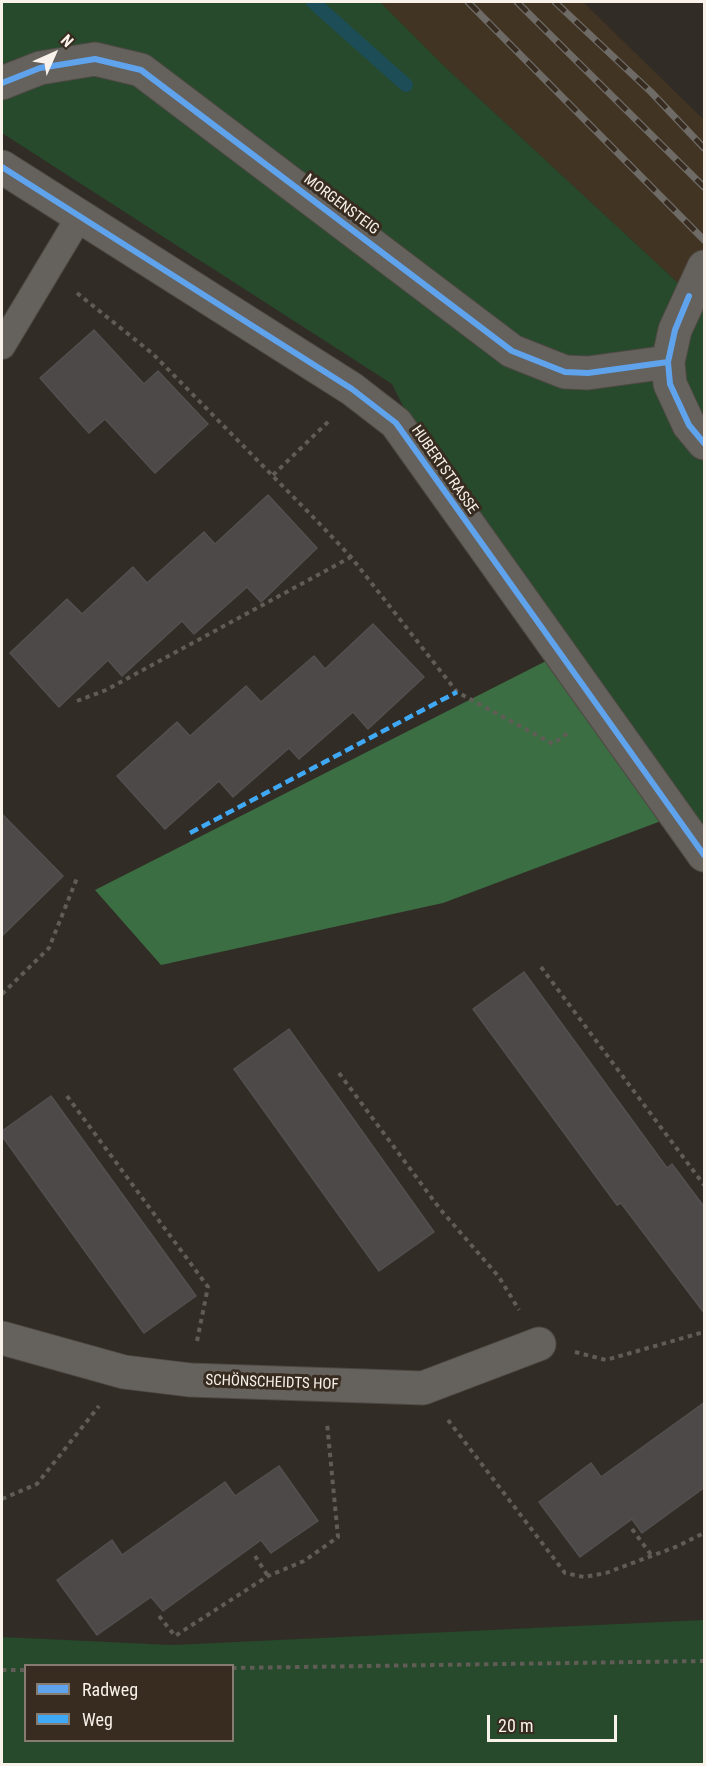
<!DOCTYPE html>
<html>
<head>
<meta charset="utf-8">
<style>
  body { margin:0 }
  #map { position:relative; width:706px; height:1766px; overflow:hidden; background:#322c26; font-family:"Roboto Condensed",sans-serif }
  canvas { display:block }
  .frame { position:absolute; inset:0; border:3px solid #f9f2ea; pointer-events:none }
  .legend { position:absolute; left:24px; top:1664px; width:210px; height:78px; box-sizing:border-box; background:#382c20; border:2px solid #857b71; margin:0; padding:8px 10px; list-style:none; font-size:18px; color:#f9f2ea }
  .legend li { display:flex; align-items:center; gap:12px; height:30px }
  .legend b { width:30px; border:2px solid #857b71 }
  .north { position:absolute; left:24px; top:24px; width:60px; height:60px; -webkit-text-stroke:4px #382c20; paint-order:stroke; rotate:45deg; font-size:16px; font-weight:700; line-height:24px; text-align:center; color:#f9f2ea }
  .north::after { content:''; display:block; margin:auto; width:21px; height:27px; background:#f9f2ea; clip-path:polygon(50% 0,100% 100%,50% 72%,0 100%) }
  .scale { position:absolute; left:487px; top:1715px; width:130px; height:27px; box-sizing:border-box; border:3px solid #f9f2ea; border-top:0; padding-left:8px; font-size:18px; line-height:21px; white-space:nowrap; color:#f9f2ea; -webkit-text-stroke:4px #382c20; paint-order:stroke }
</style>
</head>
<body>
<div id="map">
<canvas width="706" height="1766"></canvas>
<div class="frame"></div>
<ul class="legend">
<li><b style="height:8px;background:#60a3ed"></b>Radweg</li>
<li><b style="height:8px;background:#3fa9f5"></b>Weg</li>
</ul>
<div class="north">N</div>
<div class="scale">20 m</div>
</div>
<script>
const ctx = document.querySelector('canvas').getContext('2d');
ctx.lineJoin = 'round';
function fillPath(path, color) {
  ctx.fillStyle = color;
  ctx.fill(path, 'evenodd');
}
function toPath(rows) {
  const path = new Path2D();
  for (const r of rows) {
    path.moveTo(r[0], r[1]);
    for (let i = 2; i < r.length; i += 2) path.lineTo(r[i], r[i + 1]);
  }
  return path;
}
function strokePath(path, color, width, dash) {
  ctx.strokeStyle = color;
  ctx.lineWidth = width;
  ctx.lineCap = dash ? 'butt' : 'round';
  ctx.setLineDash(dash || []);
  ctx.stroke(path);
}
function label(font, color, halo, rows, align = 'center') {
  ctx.font = font + ' "Roboto Condensed",sans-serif';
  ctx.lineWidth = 6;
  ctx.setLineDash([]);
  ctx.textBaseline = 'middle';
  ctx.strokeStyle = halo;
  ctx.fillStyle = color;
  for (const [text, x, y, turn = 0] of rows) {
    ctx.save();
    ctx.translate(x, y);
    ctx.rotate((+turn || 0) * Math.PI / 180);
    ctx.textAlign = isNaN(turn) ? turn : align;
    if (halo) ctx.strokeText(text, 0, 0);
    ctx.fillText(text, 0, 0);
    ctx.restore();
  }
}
fillPath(toPath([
  [380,2,583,2,704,120,704,307,445,67]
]), '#423423');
fillPath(toPath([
  [2,2,380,2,445,67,704,307,704,843,414,428,392,384,2,133],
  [704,1620,704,1764,2,1764,2,1637,172,1645],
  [26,1666,232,1666,232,1740,26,1740]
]), '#264a2b');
fillPath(toPath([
  [550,659,669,818,443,903,161,965,95,890]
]), '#3c6e43');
strokePath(toPath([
  [313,2,406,85]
]), '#1d4d57', 14);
const building = toPath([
  [94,330,144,384,158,371,208,424,155,473,105,419,89,433,40,378,94,330],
  [268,495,317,548,261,602,247,587,194,634,182,621,122,676,108,660,59,707,10,653,67,599,82,614,133,567,147,583,204,532,215,544,268,495],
  [373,624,424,677,368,729,353,712,299,759,289,748,233,797,219,781,165,829,117,776,177,722,190,736,246,686,261,702,314,656,325,669,373,624],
  [2,814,63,876,2,936,2,814],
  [524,972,667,1168,672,1164,705,1208,705,1314,621,1203,617,1205,473,1009,524,972],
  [289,1029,434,1232,379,1271,234,1069,289,1029],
  [51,1096,196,1296,144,1333,2,1136,2,1131,51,1096],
  [705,1402,705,1487,642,1533,632,1519,580,1557,539,1502,591,1463,601,1477,705,1402],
  [279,1466,318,1521,271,1553,261,1540,163,1611,151,1597,97,1635,57,1580,112,1540,122,1555,225,1482,235,1496,279,1466]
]);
fillPath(building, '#4d4949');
strokePath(building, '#545050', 1.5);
const service = toPath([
  [2,346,80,216]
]);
const minor = toPath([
  [2,83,40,68,95,59,141,70,512,351,565,372,588,373,668,362],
  [704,267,675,330,668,362,670,384,689,425,704,443],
  [2,1338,124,1372,190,1380,423,1388,539,1344]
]);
const tertiary = toPath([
  [2,167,352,389,396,423,704,855]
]);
strokePath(service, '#4f4944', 28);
strokePath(minor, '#4f4944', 35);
strokePath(tertiary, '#4f4944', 35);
strokePath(toPath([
  [77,293,153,354,316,520,351,557,457,692,553,744,569,732],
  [273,475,329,421],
  [77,701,106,690,351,557],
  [541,967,704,1185],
  [2,994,49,948,77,878],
  [339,1073,440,1209,499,1277,519,1310],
  [67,1096,208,1287,197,1341],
  [575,1352,606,1360,704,1332],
  [448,1420,565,1573,584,1577,606,1573,678,1546,704,1533],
  [2,1499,37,1484,99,1406],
  [632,1529,652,1556],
  [255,1556,268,1576],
  [159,1616,175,1636,268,1576,304,1561,338,1537,327,1423],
  [232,1668,704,1661],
  [2,1670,26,1670]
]), '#605c56', 4, [4.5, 4.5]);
strokePath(service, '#65615c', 26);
strokePath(minor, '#65615c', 33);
strokePath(tertiary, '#65615c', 33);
const rail = toPath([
  [468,2,704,240],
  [517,2,704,187],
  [555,2,651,92,704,148]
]);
strokePath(rail, '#6e6a66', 7);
strokePath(rail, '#382c20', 4.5, [14]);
strokePath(toPath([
  [190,833,457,692]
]), '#3fa9f5', 4.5, [9, 4.5]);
strokePath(toPath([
  [2,83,40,68,95,59,141,70,512,351,565,372,588,373,668,362],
  [2,167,352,389,396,423,704,855],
  [689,296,675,330,668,362,670,384,689,425,704,443]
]), '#60a3ed', 6);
label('15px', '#f9f2ea', '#382c20', [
  ["MORGENSTEIG",341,205,37],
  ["HUBERTSTRASSE",444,470,55],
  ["SCHÖNSCHEIDTS HOF",272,1383,2]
]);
</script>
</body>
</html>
